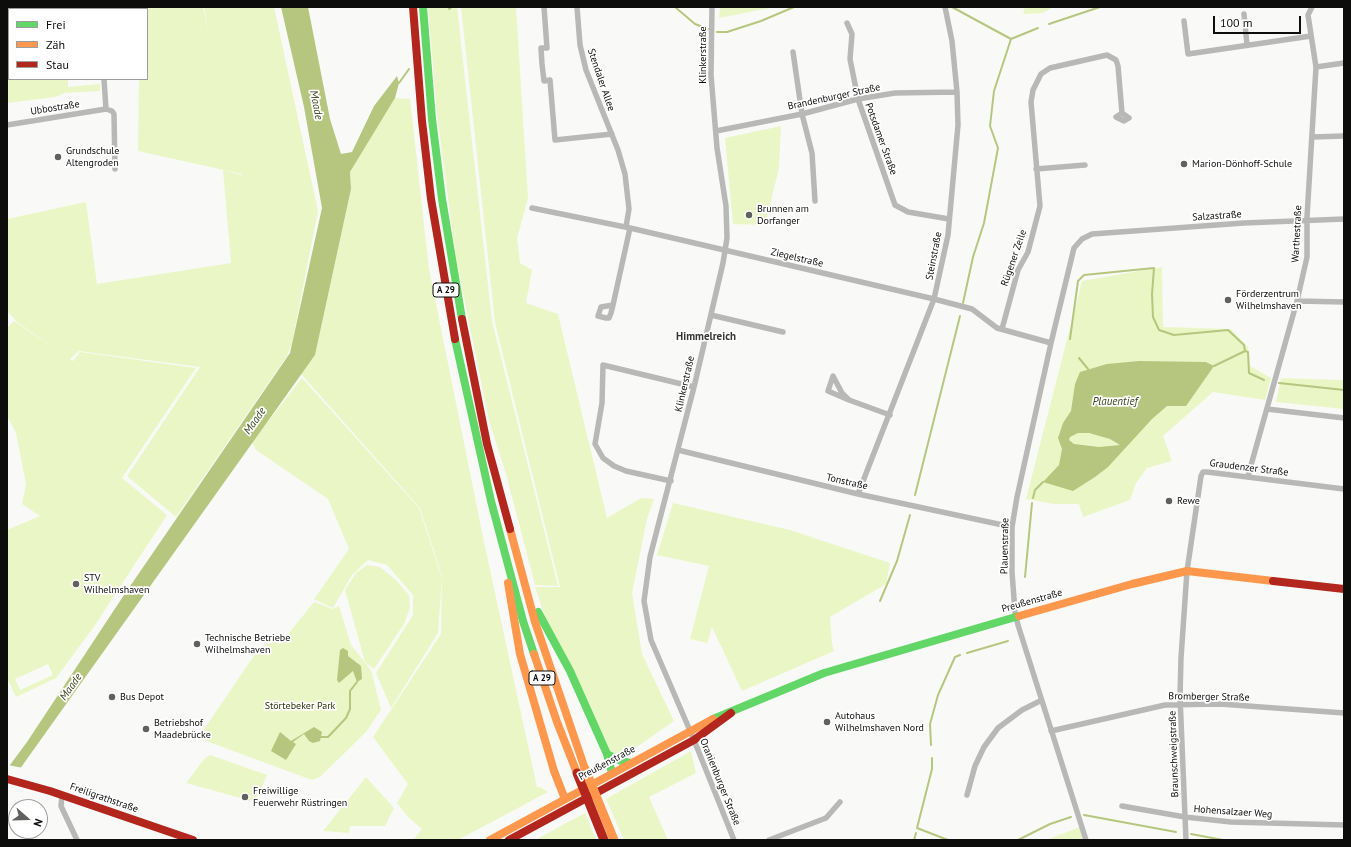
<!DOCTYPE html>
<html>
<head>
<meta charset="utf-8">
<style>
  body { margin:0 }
  #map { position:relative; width:1351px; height:847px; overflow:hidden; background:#f9faf8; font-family:"PT Sans",sans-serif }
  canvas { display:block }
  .frame { position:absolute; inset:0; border:8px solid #0d0d0c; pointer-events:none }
  .legend { position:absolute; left:8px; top:8px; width:140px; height:72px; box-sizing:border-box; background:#fff; border:1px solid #9e9e9e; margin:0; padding:5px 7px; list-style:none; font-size:12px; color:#0d0d0c }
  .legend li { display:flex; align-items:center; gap:8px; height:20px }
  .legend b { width:20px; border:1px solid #9e9e9e }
  .north { position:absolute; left:8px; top:799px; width:40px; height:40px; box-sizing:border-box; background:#fff; border:1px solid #9e9e9e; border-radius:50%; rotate:110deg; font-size:11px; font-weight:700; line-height:16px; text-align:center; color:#0d0d0c }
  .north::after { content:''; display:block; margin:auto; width:14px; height:18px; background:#60605f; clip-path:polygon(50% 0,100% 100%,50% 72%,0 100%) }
  .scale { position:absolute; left:1213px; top:16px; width:88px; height:18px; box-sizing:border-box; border:2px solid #0d0d0c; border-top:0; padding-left:5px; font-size:12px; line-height:14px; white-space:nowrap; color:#0d0d0c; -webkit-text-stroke:3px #fff; paint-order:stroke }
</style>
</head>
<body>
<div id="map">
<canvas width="1351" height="847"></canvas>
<div class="frame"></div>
<ul class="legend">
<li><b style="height:5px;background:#63d668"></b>Frei</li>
<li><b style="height:5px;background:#ff974d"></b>Zäh</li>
<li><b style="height:5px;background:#b3261e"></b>Stau</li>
</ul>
<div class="north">N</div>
<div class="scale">100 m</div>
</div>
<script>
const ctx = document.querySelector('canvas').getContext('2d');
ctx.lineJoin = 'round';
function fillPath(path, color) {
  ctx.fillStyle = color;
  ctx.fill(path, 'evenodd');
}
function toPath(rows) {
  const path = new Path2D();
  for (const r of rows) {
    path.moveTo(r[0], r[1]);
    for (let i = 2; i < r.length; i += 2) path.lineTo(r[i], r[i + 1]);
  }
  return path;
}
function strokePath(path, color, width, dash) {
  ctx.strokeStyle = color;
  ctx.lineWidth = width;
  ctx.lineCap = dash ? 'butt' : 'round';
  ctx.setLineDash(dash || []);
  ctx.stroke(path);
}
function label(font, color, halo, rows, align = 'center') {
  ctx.font = font + ' "PT Sans",sans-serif';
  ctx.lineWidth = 3.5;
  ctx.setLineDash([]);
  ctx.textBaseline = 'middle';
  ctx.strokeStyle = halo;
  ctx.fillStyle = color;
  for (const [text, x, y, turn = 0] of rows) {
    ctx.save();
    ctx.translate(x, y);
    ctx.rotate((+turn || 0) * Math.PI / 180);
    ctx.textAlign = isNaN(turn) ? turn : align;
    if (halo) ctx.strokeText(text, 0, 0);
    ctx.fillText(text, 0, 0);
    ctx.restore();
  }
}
fillPath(toPath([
  [138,7,203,7,209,33,204,7,274,7,318,211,292,343,287,356,176,517,127,476,200,367,79,351,70,359,73,361,80,352,196,368,122,478,167,515,93,628,56,678,16,697,7,678,7,530,40,516,22,504,26,484,16,433,7,416,7,328,14,321,60,352,17,322,7,311,7,219,86,202,97,284,231,263,223,170,242,175,242,174,138,151,139,79,147,79,147,9,139,9],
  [48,664,53,675,20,690,15,679],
  [428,7,457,7,492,321,558,586,535,585,506,474,489,421,456,258,437,114],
  [461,7,516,7,528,198,517,238,520,263,532,270,526,303,558,314,607,518,641,498,654,499,647,519,632,593,642,654,674,721,621,758,610,753,547,623,535,587,560,587,495,323],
  [720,7,775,7,719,18],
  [1025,7,1053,7,1043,13,1023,14],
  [9,46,9,79,68,79,68,87,100,84,100,91,65,93,55,97,7,103,7,47],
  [395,98,410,99,429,269,484,542,537,787,542,788,548,792,458,840,413,840,422,829,409,818,397,803,408,784,373,737,441,634,442,576,420,508,301,374,315,355,351,189,350,172],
  [781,126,779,168,765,225,733,224,725,138],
  [1162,267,1163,327,1231,329,1248,347,1250,366,1271,378,1265,400,1213,392,1163,436,1172,461,1147,468,1136,483,1130,500,1083,517,1079,504,1054,504,1026,499,1082,281],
  [302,378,419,508,442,578,438,633,391,708,376,673,413,615,413,595,387,565,368,560,352,575,333,608,314,599,349,549,328,499,256,450,252,442],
  [1281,378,1344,380,1344,409,1276,402],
  [673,503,790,530,890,563,886,584,830,617,832,643,834,651,742,691,712,627,707,643,690,639,709,566,657,555],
  [367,565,380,567,396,580,409,595,410,608,404,624,374,669,365,662,345,590,356,573],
  [314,602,333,609,339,606,351,645,371,670,381,710,366,732,320,777,312,780,198,738,260,647,275,641,280,644],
  [691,751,696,773,649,797,668,840,624,840,606,799],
  [210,755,267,775,256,800,248,800,186,783,205,758],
  [366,777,394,808,385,826,350,826,349,833,323,831],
  [585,813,596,840,535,840],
  [1080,827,1083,840,1046,840]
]), '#eaf6c6');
fillPath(toPath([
  [281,7,308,7,330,119,341,154,352,152,374,106,397,76,399,83,395,98,350,172,351,189,315,355,7,787,7,769,27,742,124,595,290,353,322,208,304,107],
  [1139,361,1206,362,1214,366,1186,406,1167,406,1152,419,1108,467,1095,477,1073,491,1043,482,1059,465,1062,449,1058,438,1063,423,1071,411,1075,384,1080,372,1107,364],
  [1078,433,1089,433,1110,439,1120,445,1099,447,1074,444,1069,440,1070,437],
  [343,648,348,651,348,656,361,666,362,679,357,682,353,671,339,683,337,680,340,650],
  [314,727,322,732,320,741,313,743,309,741,304,734,293,742,296,744,286,760,271,751,280,732,291,741]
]), '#b6c67e');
fillPath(toPath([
  [8,765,23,768,9,788,7,788]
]), '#f9faf8');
strokePath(toPath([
  [675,7,695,24,708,29],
  [952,7,1011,39,1038,28],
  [449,9,452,7],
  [1049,24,1100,7],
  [717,32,727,32,761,21,794,7],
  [399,83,409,69],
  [963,303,973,257,984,223,998,148,990,126,994,91,1011,39],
  [1070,339,1078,281,1084,275,1154,268,1152,294,1153,317,1159,330,1174,335,1228,330,1244,345,1245,351,1214,366],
  [1245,351,1248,352,1249,373,1264,380],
  [1079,358,1088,369],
  [1279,383,1344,390],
  [915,495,960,316],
  [1033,498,1035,490,1043,482],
  [1025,577,1032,503],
  [880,601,897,561,910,515],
  [967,653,1008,641],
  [321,737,328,737,346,718,350,709,350,691,357,682],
  [931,745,930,724,938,695,955,657,960,655],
  [932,758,932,769,917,828,948,840],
  [1084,815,1176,832],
  [1191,834,1223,840],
  [914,840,916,833],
  [1018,840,1050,824,1071,817]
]), '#b6c67e', 2);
strokePath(toPath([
  [98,7,99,9],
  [544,7,547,48,541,48,542,64,544,81,550,80,555,140,612,134],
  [577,7,580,45,586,70,618,150,625,174,629,209,626,227],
  [712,7,711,75,717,148,726,206,727,238,723,263,694,387,650,557,644,601,651,640,694,740,734,840],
  [78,9,87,7],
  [1244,14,1247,45],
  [1184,21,1188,54,1311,36],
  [7,23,9,23],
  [847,23,852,34,850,59,858,99,895,205,908,212,949,219],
  [793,52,802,114,812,153,815,201],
  [1316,67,1344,63],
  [104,79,106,109,112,111,114,114,115,169],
  [7,125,106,109],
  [716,131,802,114,858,99,895,93,957,92],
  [1312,137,1344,136],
  [1036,169,1085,165],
  [532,208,630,228,934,299,972,309,997,328,1051,343],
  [1297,301,1344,302],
  [613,305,601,307,598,316,606,318,609,318,611,313,613,305,630,228],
  [711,315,783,332],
  [1002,329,1018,270,1028,252,1040,206,1031,102,1033,90,1041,74,1050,68,1107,55,1116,60,1118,66,1122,113,1116,117,1124,121,1129,118,1122,113],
  [849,400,828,391,833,376,842,393,849,400,890,415],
  [1267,409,1344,418],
  [678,450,858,494,1012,527],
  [1248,476,1297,301,1307,257,1307,217,1316,67,1308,15,1312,7],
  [671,481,626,471,614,466,603,458,595,444,602,403,603,365,694,387],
  [858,494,934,299,948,235,958,125,957,92,952,41,945,7],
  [1051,731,1165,705,1220,704,1344,713],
  [62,795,61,806,77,840],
  [967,795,975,766,984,747,998,728,1022,710,1040,701],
  [1122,806,1185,817,1231,822,1344,825],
  [769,840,826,818,840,802],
  [1086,840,1018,625,1015,612,1012,572,1012,527,1017,497,1051,343,1074,248,1082,239,1092,234,1244,223,1344,219],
  [1186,840,1180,696,1181,658,1187,571,1201,476,1203,472,1207,472,1344,489]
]), '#b8b9b7', 5.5);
strokePath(toPath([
  [423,7,432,119,442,199,462,319],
  [455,339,491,501,523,621,534,654],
  [538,612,570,671,607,754,612,773],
  [713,719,824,673,1019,616],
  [607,754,621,761,631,763]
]), '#63d668', 8);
strokePath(toPath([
  [510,529,535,622,585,769],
  [508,583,520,654,554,771,565,799],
  [1019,616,1132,584,1187,571,1273,581],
  [534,654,557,722,577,773],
  [490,840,713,719]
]), '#ff974d', 8);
strokePath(toPath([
  [413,7,422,121,431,199,455,339],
  [462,319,487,444,510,529],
  [1273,581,1344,589],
  [7,779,50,791,193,840],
  [509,840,694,740,731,713]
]), '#b3261e', 8);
strokePath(toPath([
  [585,769,614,840]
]), '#ff974d', 9);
strokePath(toPath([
  [577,773,604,840]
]), '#b3261e', 9);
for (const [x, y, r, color] of [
  [58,157,4,"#60605f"],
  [1184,164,4,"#60605f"],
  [749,215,4,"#60605f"],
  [1228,300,4,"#60605f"],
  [1169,501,4,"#60605f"],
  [76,584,4,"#60605f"],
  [197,644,4,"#60605f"],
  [112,697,4,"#60605f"],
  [827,722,4,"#60605f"],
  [146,729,4,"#60605f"],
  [245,797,4,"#60605f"]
]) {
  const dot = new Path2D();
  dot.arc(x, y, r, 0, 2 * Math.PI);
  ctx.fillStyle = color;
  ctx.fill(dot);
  strokePath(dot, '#fff', 1.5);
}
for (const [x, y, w] of [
  [446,290,26],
  [542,678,26]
]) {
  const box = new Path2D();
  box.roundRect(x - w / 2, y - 7, w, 14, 3);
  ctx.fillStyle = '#fff';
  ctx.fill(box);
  strokePath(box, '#0d0d0c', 1);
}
label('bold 9px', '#0d0d0c', null, [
  ["A 29",446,290],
  ["A 29",542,678]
]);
label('10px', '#0d0d0c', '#fff', [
  ["Klinkerstraße",703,55,-90],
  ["Stendaler Allee",601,80,71],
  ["Brandenburger Straße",834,97,-12],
  ["Ubbostraße",55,108,-9],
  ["Potsdamer Straße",881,139,70],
  ["Salzastraße",1217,216,-4],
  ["Warthestraße",1297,234,-87],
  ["Steinstraße",934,256,-79],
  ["Ziegelstraße",797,258,13],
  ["Rügener Zeile",1014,258,-71],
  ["Klinkerstraße",685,384,-77],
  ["Graudenzer Straße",1249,468,7],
  ["Tonstraße",847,482,13],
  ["Plauenstraße",1005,546,-89],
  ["Preußenstraße",1032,601,-16],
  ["Bromberger Straße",1209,697,1],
  ["Braunschweigstraße",1174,754,-92],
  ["Preußenstraße",607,763,-28],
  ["Oranienburger Straße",720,782,68],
  ["Freiligrathstraße",104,798,19],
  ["Hohensalzaer Weg",1233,812,4]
]);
label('10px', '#0d0d0c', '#fff', [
  ["Grundschule",66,151],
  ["Altengroden",66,163],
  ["Marion-Dönhoff-Schule",1192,164],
  ["Brunnen am",757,209],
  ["Dorfanger",757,221],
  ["Förderzentrum",1236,294],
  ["Wilhelmshaven",1236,306],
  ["Rewe",1177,501],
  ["STV",84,578],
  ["Wilhelmshaven",84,590],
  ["Technische Betriebe",205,638],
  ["Wilhelmshaven",205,650],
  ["Bus Depot",120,697],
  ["Autohaus",835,716],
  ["Wilhelmshaven Nord",835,728],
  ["Betriebshof",154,723],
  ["Maadebrücke",154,735],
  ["Freiwillige",253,791],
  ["Feuerwehr Rüstringen",253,803]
], 'left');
label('10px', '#2c3408', '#fff', [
  ["Störtebeker Park",300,706]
]);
label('italic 11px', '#3b441b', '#fff', [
  ["Maade",316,105,79],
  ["Plauentief",1115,402],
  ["Maade",255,421,-55],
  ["Maade",71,687,-55]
]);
label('bold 11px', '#363734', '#fff', [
  ["Himmelreich",706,337]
]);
</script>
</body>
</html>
